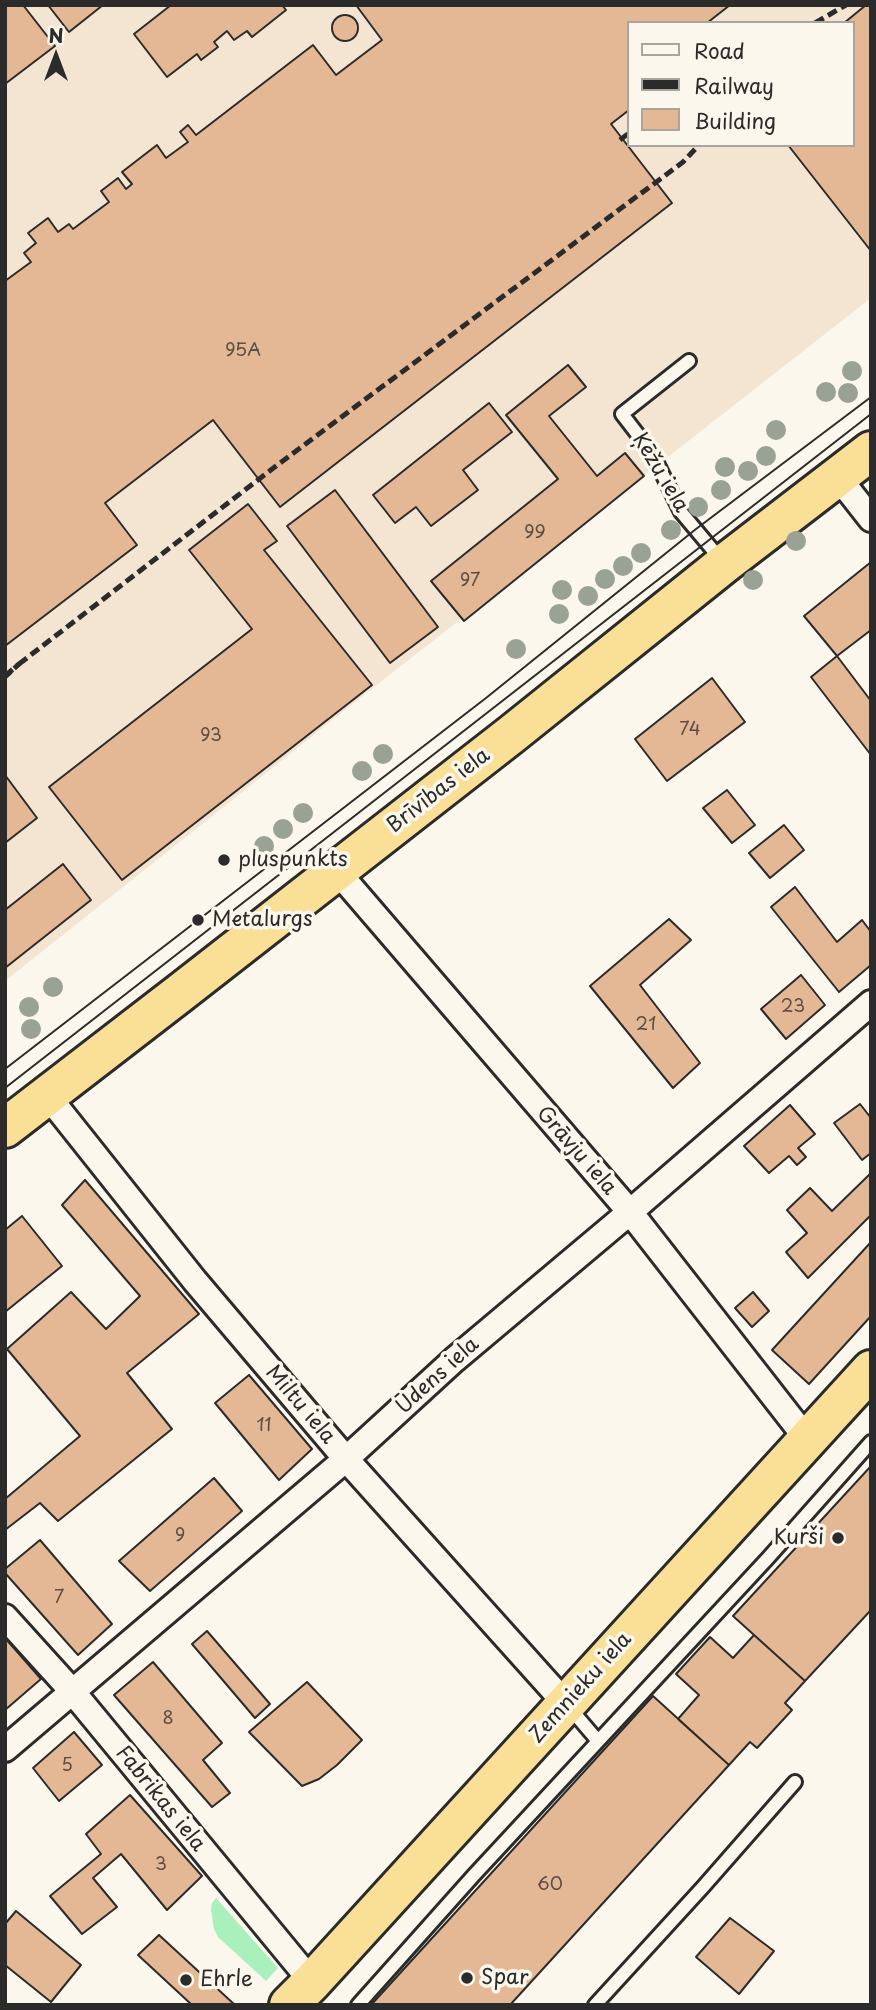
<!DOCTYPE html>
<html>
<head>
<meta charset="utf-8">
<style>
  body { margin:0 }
  #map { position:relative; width:876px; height:2010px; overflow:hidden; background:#fbf7ec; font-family:"Playpen Sans",sans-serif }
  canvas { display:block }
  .frame { position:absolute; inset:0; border:7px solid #2b2b2b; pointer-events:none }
  .legend { position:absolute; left:627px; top:21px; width:228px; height:126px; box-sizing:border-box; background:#fbf7ec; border:2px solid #a8a59f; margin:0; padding:9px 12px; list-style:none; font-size:21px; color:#2b2b2b }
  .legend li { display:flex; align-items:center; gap:14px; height:35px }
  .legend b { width:35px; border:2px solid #a8a59f }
  .north { position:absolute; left:21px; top:21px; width:70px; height:70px; -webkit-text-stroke:5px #fbf7ec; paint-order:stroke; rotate:0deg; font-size:19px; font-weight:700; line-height:28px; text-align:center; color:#2b2b2b }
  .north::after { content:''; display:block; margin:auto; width:24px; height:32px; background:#2b2b2b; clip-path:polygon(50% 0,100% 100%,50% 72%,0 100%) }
</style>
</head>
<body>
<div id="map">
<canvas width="876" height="2010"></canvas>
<div class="frame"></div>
<ul class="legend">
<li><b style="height:9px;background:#fbf7ec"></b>Road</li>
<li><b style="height:9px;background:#2b2b2b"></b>Railway</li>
<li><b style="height:19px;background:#e5b895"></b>Building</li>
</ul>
<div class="north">N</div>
</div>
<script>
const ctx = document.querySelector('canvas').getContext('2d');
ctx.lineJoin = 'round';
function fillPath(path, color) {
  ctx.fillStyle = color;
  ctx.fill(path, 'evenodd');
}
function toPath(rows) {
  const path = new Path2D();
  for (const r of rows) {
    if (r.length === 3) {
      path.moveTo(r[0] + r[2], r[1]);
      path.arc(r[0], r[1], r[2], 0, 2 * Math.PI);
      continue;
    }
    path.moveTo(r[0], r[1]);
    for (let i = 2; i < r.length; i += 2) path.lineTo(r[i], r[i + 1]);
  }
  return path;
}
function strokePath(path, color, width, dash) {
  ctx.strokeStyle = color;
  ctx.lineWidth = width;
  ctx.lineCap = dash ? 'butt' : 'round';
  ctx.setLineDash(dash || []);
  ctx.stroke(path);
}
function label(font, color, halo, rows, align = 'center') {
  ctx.font = font + ' "Playpen Sans",sans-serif';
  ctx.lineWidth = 7;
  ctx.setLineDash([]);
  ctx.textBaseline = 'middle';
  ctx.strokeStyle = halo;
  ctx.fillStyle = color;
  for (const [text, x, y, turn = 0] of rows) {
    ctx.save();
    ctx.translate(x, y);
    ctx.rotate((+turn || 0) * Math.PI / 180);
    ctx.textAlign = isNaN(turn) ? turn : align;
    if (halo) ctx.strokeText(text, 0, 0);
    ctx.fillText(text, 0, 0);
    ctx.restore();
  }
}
fillPath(toPath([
  [5,5,871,5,871,298,374,687,5,981],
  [629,23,853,23,853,145,629,145]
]), '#f4e4d2');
fillPath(toPath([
  [216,1898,278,1968,266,1981,218,1937,214,1929,211,1910,212,1903]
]), '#aaf0bc');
const building = toPath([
  [5,5,23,5,55,46,5,84,5,5],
  [48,5,103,5,69,32,48,5],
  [171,5,282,5,286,10,252,37,247,31,234,40,227,31,214,42,218,47,201,60,197,54,167,77,134,34,171,5],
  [356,5,730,5,707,23,629,23,629,110,611,124,672,203,280,507,213,420,105,503,137,545,5,646,5,281,31,262,24,253,36,243,28,233,48,218,58,232,69,224,73,229,109,202,101,191,118,178,126,189,132,184,122,172,157,145,166,158,188,142,180,132,188,125,196,135,313,45,336,75,382,40,356,5],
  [866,5,871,5,871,251,788,145,853,145,853,23,844,23,866,5],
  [345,28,13],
  [568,365,586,387,549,416,597,476,625,453,644,476,464,621,431,581,558,479,506,415,568,365],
  [489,403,512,432,463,470,478,490,431,526,416,507,395,523,373,495,489,403],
  [335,490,438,627,390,663,287,526,335,490],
  [248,504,277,541,264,550,372,685,122,880,49,787,252,629,189,550,248,504],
  [871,562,871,630,837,656,804,616,871,562],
  [837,656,871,701,871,755,811,677,837,656],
  [712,678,745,722,667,781,635,739,712,678],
  [5,775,37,818,5,843,5,775],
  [727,790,755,825,732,843,703,808,727,790],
  [784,825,804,850,770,878,749,853,784,825],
  [63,864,91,900,5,968,5,910,63,864],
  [795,887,837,942,862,920,871,932,871,965,839,992,771,907,795,887],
  [669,919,691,940,640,985,700,1063,673,1088,590,986,669,919],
  [801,975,825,1005,786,1039,761,1009,801,975],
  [860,1104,871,1118,871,1153,862,1160,834,1123,860,1104],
  [790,1105,815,1134,798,1148,806,1157,797,1165,789,1156,769,1173,744,1146,790,1105],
  [871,1173,871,1215,808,1278,786,1252,807,1233,787,1210,810,1188,832,1211,871,1173],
  [85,1180,199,1314,127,1373,172,1429,58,1521,40,1503,5,1530,5,1499,80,1436,7,1349,71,1292,106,1329,140,1296,62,1205,85,1180],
  [22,1216,62,1266,5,1312,5,1230,22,1216],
  [871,1242,871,1316,809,1384,772,1350,871,1242],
  [753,1292,769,1311,752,1327,735,1308,753,1292],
  [249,1375,312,1449,279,1480,215,1403,249,1375],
  [871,1466,871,1610,805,1681,733,1616,871,1466],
  [214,1478,242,1511,150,1591,119,1561,214,1478],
  [40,1540,112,1624,78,1655,5,1573,5,1569,40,1540],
  [207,1631,270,1704,255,1718,192,1644,207,1631],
  [754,1635,805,1681,785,1703,792,1710,757,1748,750,1742,729,1765,678,1719,699,1695,676,1674,710,1637,733,1658,754,1635],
  [6,1639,41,1679,5,1710,5,1640,6,1639],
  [153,1662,222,1743,203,1760,230,1793,212,1807,114,1695,153,1662],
  [307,1682,362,1740,337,1765,319,1779,302,1786,249,1732,307,1682],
  [653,1696,729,1765,510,2005,371,2005,653,1696],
  [74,1732,102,1765,59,1801,33,1768,74,1732],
  [130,1795,202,1876,167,1910,121,1854,93,1878,117,1907,82,1934,50,1896,101,1854,86,1834,130,1795],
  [16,1911,81,1965,51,2002,5,1965,5,1924,16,1911],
  [730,1918,774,1951,739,1994,696,1957,730,1918],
  [159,1935,235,2005,192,2005,138,1955,159,1935]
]);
fillPath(building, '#e5b895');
strokePath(building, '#2b2b2b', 2);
const lane = toPath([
  [689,361,622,414,652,453,681,512,722,561],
  [569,1707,598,1741],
  [358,2005,474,1875,768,1558,871,1442],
  [595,2005,703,1887,795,1782]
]);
const street = toPath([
  [838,477,871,519],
  [336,870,630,1212,807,1439],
  [47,1095,195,1281,346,1459,566,1704],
  [5,1617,72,1691,312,1982],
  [5,1749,346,1459,454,1360,630,1212,871,1003]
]);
const highway = toPath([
  [5,1128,180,993,512,734,724,564,871,451],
  [289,2005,312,1982,871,1370]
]);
strokePath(lane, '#2b2b2b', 18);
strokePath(street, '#2b2b2b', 30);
strokePath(highway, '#2b2b2b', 44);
strokePath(lane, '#fbf7ec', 12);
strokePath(street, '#fbf7ec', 24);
strokePath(highway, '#fadf96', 38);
strokePath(toPath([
  [5,1069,486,698,696,529,871,397],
  [5,1088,871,414]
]), '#2b2b2b', 2);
strokePath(toPath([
  [815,23,846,5],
  [620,140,629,133],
  [19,664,276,466,683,162,699,145],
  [5,676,19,664,5,677]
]), '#2b2b2b', 5, [10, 5]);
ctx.fillStyle = '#9aa296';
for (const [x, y] of [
  [852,371],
  [826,392],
  [848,393],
  [776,430],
  [766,456],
  [725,467],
  [748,471],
  [721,490],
  [698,507],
  [671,530],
  [796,541],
  [641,553],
  [623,566],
  [605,579],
  [753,580],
  [562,590],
  [588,596],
  [559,614],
  [516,649],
  [383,754],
  [362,771],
  [303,813],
  [283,829],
  [264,846],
  [53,987],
  [29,1007],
  [31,1029]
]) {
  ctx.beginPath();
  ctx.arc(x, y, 10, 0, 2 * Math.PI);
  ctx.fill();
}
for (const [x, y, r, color] of [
  [224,860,7,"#2b2b2b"],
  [198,920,7,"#2b2b2b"],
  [838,1538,7,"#2b2b2b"],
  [467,1978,7,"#2b2b2b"],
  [186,1980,7,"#2b2b2b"]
]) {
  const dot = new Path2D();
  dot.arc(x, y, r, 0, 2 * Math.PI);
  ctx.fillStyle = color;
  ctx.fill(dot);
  strokePath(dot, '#fbf7ec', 2.5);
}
label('18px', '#5a4e46', null, [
  ["95A",243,351],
  ["99",535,533],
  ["97",470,581],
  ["74",690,730],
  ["93",211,736],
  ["23",793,1007],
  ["21",646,1025],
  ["11",264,1426],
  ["9",180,1536],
  ["7",59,1598],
  ["8",168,1719],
  ["5",67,1766],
  ["3",161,1865],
  ["60",550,1885]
]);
label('21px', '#2b2b2b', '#fbf7ec', [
  ["Ķēžu iela",660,473,59],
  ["Brīvības iela",439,791,-38],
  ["Grāvju iela",576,1151,49],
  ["Ūdens iela",438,1376,-42],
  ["Miltu iela",300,1405,50],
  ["Zemnieku iela",581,1688,-48],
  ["Fabrikas iela",160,1799,51]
]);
label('21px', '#2b2b2b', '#fbf7ec', [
  ["pluspunkts",238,860],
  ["Metalurgs",212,920],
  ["Kurši",824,1538,"right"],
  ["Spar",481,1978],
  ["Ehrle",200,1980]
], 'left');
</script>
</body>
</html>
